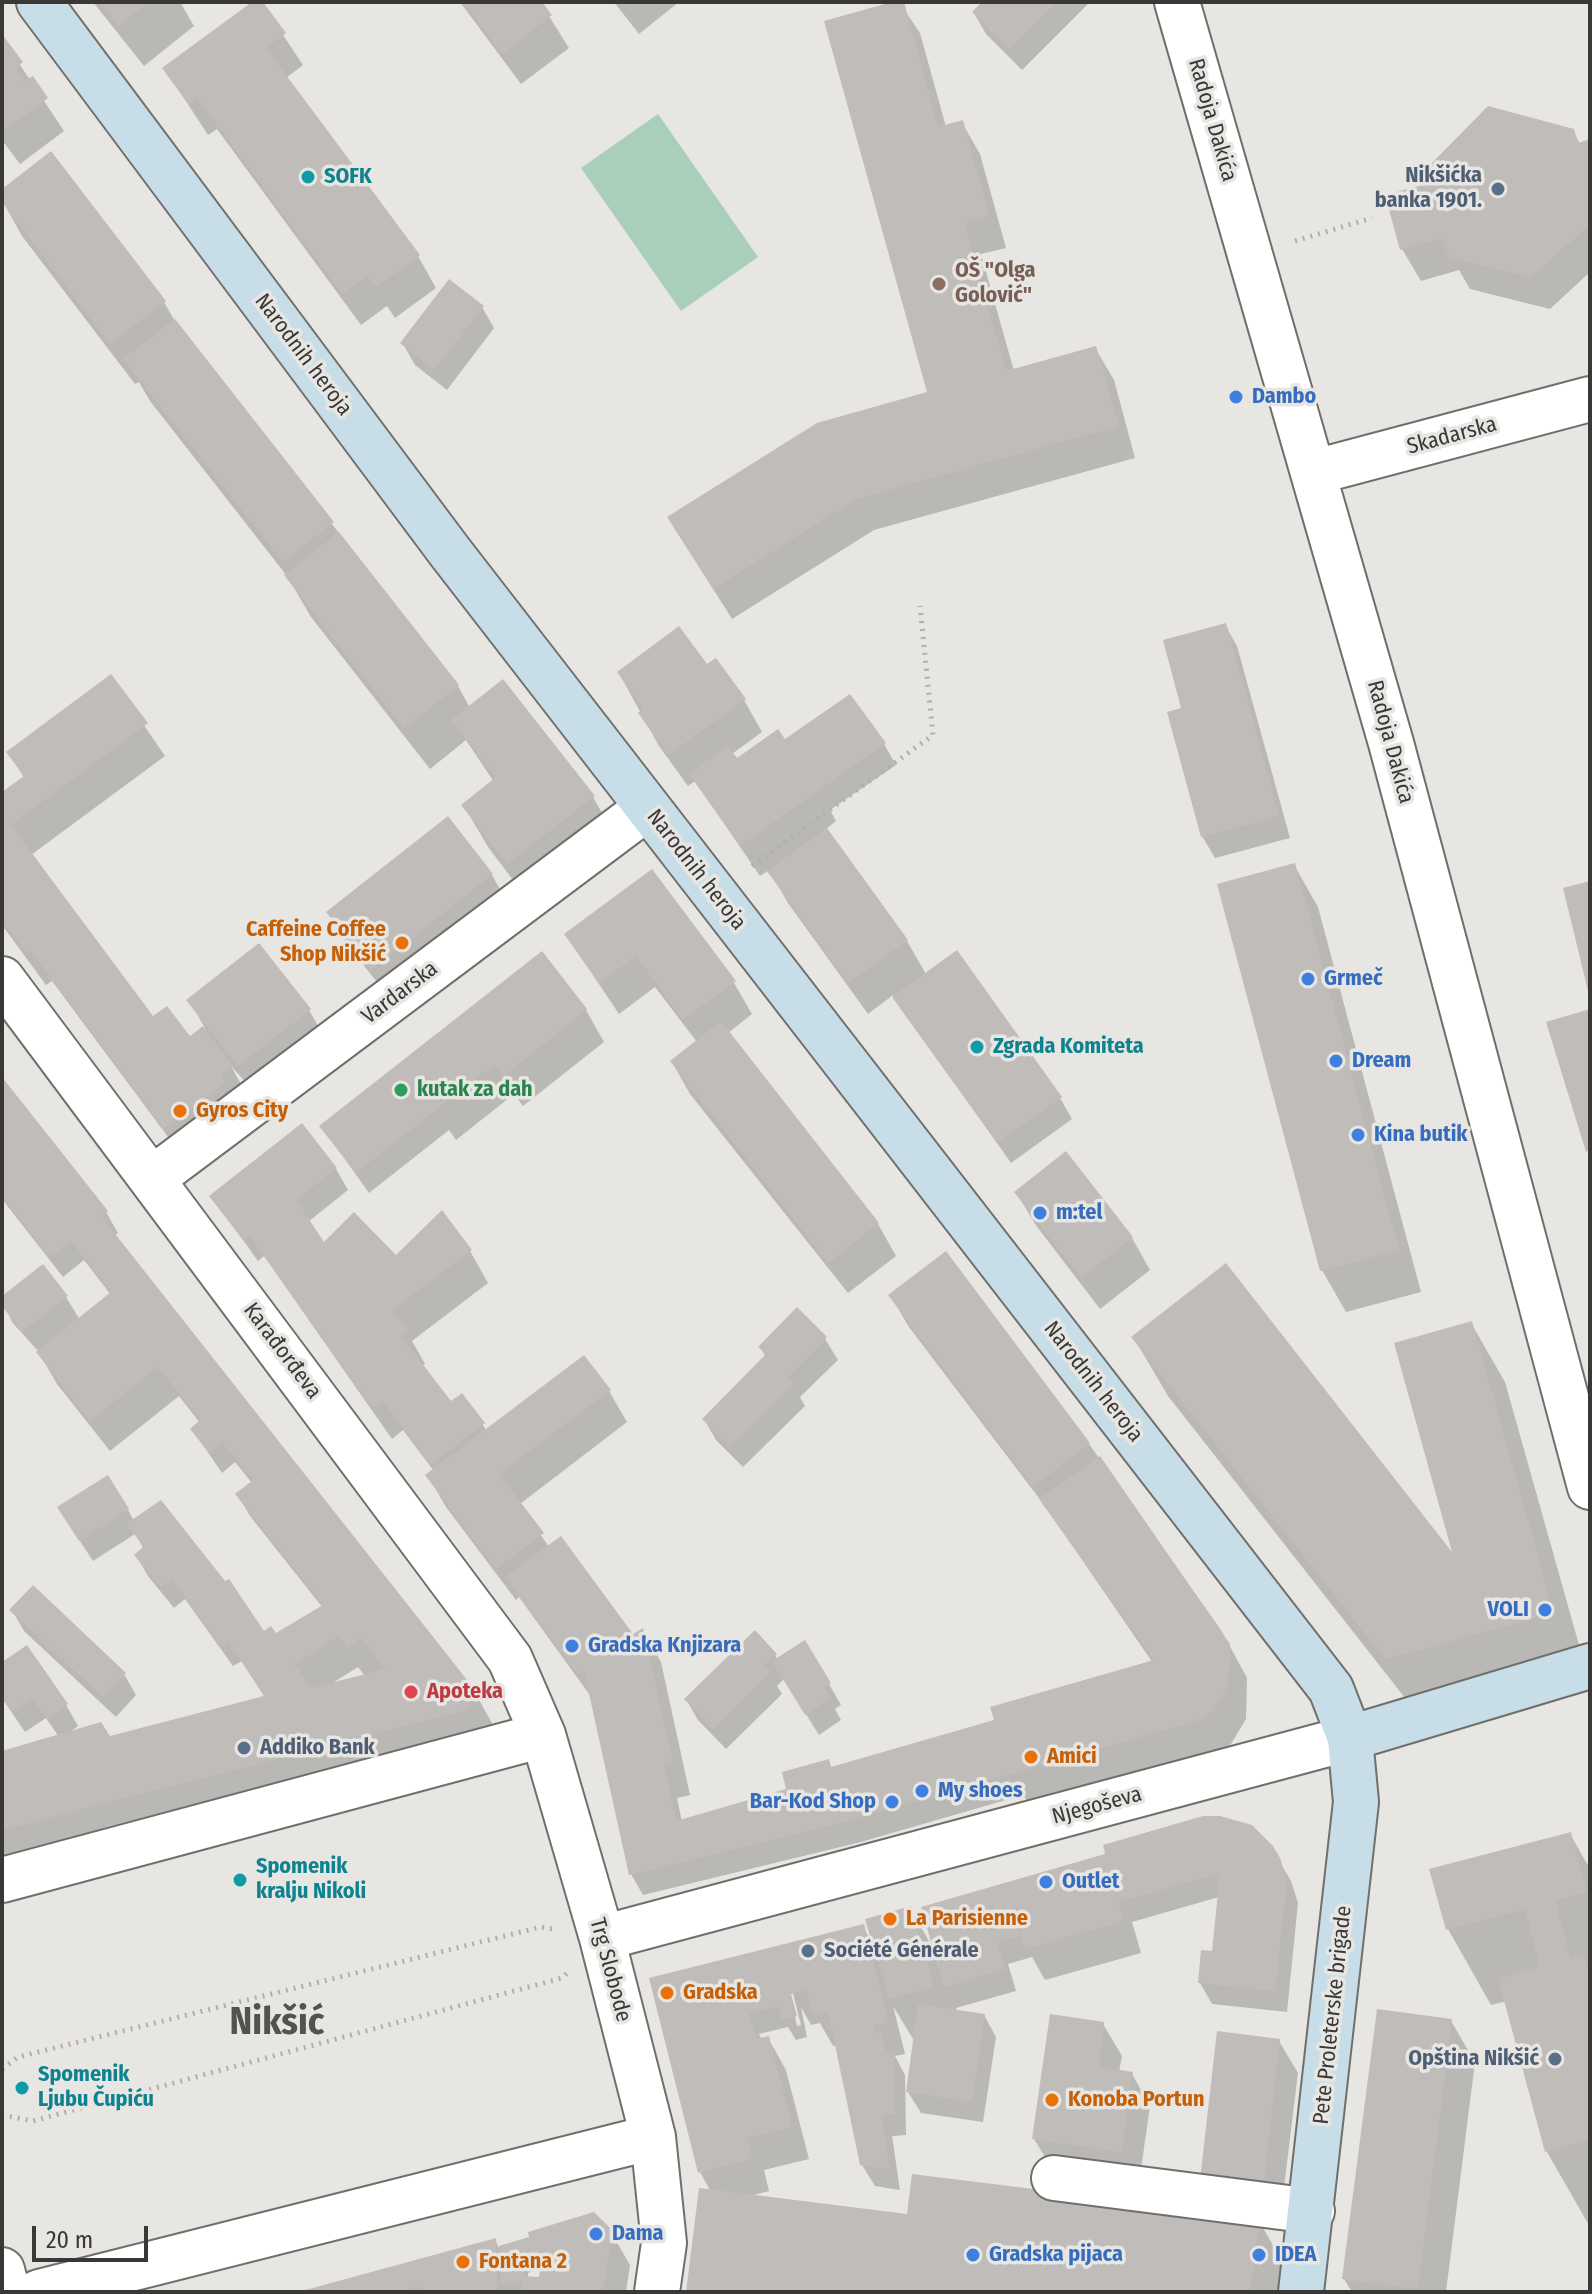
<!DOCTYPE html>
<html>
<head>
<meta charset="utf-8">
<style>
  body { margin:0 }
  #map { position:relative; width:1592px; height:2294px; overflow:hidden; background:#e8e6e2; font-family:"Fira Sans Condensed",sans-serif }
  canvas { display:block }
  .frame { position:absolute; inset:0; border:4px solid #393836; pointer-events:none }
  .scale { position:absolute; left:32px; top:2226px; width:116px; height:36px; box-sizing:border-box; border:4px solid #393836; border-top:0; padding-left:10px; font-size:24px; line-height:28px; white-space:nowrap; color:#393836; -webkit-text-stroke:6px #e8e6e2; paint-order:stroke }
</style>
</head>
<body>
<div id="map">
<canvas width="1592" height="2294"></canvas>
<div class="frame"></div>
<div class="scale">20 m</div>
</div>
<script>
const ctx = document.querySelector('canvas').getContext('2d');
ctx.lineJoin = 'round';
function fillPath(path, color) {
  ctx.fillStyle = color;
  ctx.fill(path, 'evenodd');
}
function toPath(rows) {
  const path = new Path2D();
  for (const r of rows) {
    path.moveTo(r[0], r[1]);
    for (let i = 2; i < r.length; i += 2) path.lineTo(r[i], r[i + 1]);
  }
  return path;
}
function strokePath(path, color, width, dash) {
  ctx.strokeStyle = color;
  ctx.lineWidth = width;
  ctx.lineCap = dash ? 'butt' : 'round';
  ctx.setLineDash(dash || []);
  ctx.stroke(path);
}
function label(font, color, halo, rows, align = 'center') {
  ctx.font = font + ' "Fira Sans Condensed",sans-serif';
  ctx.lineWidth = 7;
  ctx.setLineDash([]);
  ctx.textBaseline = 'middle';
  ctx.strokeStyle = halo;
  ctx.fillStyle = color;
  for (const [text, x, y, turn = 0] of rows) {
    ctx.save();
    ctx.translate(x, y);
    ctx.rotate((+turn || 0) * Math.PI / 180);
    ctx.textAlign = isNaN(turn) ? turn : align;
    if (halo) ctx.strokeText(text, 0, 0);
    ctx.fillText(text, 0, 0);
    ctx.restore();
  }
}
fillPath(toPath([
  [658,114,758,257,681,311,581,168]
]), '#a9cfbb');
fillPath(toPath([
  [93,2,180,2,194,26,144,66],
  [255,2,261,2,303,65,286,78,418,256,436,288,395,318,387,306,361,325,217,129,208,135,165,69],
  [460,2,540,2,569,48,521,84],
  [614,2,679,2,639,34],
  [899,2,920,33,946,127,962,123,980,154,1006,248,981,254,1014,371,1095,348,1114,380,1135,458,874,530,732,619,688,549,930,394],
  [985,2,1090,2,1022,70,986,34,974,13],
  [2,38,64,131,20,164,2,140],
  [1573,131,1580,144,1590,141,1590,272,1550,309,1470,289,1459,270,1421,281,1402,249,1431,185],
  [2,191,164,302,177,325,458,686,470,708,593,797,617,839,532,905,488,847,464,806,494,782,466,740,430,769,311,617,287,576,150,401,139,382,135,384,22,236,2,200],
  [482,307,494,328,447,390,415,365,403,344],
  [1225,625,1237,646,1290,838,1215,858,1202,836,1184,709],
  [707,667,744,700,762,732,732,754,737,761,785,742,884,744,896,765,830,810,836,821,826,829,907,941,926,974,1060,1098,1072,1119,1011,1163,893,995,868,1014,788,903,769,870,760,876,695,781,688,786,659,746,619,673],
  [111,677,165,756,31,855,153,1019,190,1039,205,1028,189,1000,309,1010,327,1042,258,1096,231,1066,243,1088,177,1149,52,981,46,985,2,925,2,795,24,778,9,752],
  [448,819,492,875,510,907,391,1000,347,944,329,912],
  [1294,865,1318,907,1421,1292,1346,1312,1322,1270,1220,885],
  [652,872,734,983,752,1014,728,1033,878,1224,896,1256,848,1293,690,1094,672,1062,697,1042,655,987,619,1014,566,935],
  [541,954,586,1010,604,1042,523,1106,514,1094,456,1140,449,1130,369,1193,322,1127],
  [2,1080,106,1212,118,1233,114,1236,474,1691,492,1723,484,1741,366,1772,359,1762,103,1828,109,1838,2,1866,2,1753,59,1737,46,1718,25,1732,2,1698,2,1664,66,1705,78,1726,67,1734,109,1739,266,1698,242,1661,233,1666,185,1599,174,1608,148,1576,136,1555,144,1549,135,1534,93,1561,72,1529,128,1510,134,1521,264,1634,275,1636,323,1608,250,1516,238,1495,252,1483,235,1462,222,1473,192,1429,200,1423,179,1396,110,1451,57,1384,38,1351,12,1322,2,1299,66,1297,80,1320,111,1295,84,1260,63,1277,2,1199],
  [358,1667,365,1676,331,1684],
  [1066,1153,1132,1238,1150,1270,1100,1309,1035,1224,1016,1192],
  [336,1169,348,1190,308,1222,323,1245,394,1256,470,1251,488,1283,412,1341,425,1364,422,1366,451,1404,462,1396,487,1431,609,1391,627,1422,520,1504,549,1547,632,1637,643,1631,661,1662,690,1795,677,1798,682,1822,789,1790,828,1761,832,1768,996,1722,1153,1663,1045,1506,909,1327,890,1295,946,1253,1089,1444,1221,1630,1247,1678,1246,1719,1231,1744,1218,1752,1030,1805,1023,1795,861,1842,643,1895,631,1874,592,1698,519,1597,516,1600,446,1507,428,1476,434,1471,403,1430,392,1439,264,1256,258,1261,212,1197],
  [1471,1323,1505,1382,1581,1652,1420,1717,1168,1396,1134,1338,1457,1561],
  [825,1339,838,1360,800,1397,805,1406,743,1467,716,1440,704,1419,766,1357,760,1347],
  [12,1610,124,1674,136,1695,116,1717,24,1631],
  [775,1655,778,1660,829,1684,841,1705,835,1709,841,1720,819,1735,784,1679,777,1686,782,1694,726,1749,698,1720,686,1699],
  [1570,1834,1590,1869,1590,2227,1547,2152,1507,2001,1491,2005,1448,1929],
  [1278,1859,1291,1881,1298,1903,1287,2012,1212,2004,1200,1983,1214,1954,1219,1897,1132,1922,1141,1953,1045,1980,1032,1957,1008,1964,1016,1991,956,2008,957,2011,984,2015,996,2037,983,2122,921,2113,908,2092,915,2042,893,2006,905,2054,895,2056,905,2075,906,2135,892,2136,900,2190,875,2186,862,2165,838,2045,833,2046,820,2023,811,2025,801,2007,807,2037,796,2040,788,2027,759,2034,762,2040,768,2038,786,2070,809,2159,764,2170,769,2191,750,2196,909,2216,1215,2214,1279,2041,1298,2073,1279,2228,1262,2226,1282,2261,1279,2292,688,2292,711,2192,700,2172,652,1980,863,1927,873,1944,910,1908,933,1948,923,1908],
  [788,1987,793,1993,801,2025,797,2026],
  [1451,2021,1475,2062,1446,2292,1352,2292,1344,2279],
  [1103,2024,1122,2056,1119,2072,1132,2074,1150,2106,1139,2183,1053,2170,1034,2139],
  [611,2232,630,2265,626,2292,304,2292,495,2240,499,2248],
  [542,2268,540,2279,528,2278,528,2273]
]), '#0003');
fillPath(toPath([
  [100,2,148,2,118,26],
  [252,2,263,2,286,33,266,48,420,255,376,287,367,276,342,294,197,98,189,105,162,68],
  [463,2,542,2,552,15,502,54],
  [892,2,904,2,938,127,963,120,989,216,964,223,1006,371,1096,346,1119,426,856,499,713,589,667,517,817,423,927,392,824,21],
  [982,2,1057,2,1009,50,972,12],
  [2,34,23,62,16,68,24,81,33,76,48,98,2,132],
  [1488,106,1574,129,1578,143,1590,139,1590,224,1531,277,1449,258,1443,238,1400,250,1385,195,1429,183,1425,170],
  [51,151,166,301,110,344,2,202,2,189],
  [449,279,484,306,434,370,400,343],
  [175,319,334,522,283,562,123,359],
  [339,532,459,685,404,729,284,575],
  [1226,623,1279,816,1201,837,1167,712,1181,708,1163,640],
  [679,626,707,664,716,658,746,699,668,755,638,713,643,709,617,672],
  [111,674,148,723,11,825,153,1016,167,1006,190,1036,203,1026,233,1066,220,1075,225,1083,164,1129,31,951,27,954,2,921,2,792,24,776,6,752],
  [503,679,595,796,507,864,461,805,496,777,451,720],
  [850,694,886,743,740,846,689,774,728,746,737,758,778,729,785,739],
  [448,816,493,874,371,970,326,912],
  [827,828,908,940,848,983,767,871],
  [1295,863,1399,1250,1320,1271,1217,884],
  [652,869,736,981,683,1020,636,956,599,983,564,934],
  [1590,881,1590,995,1589,995,1563,888],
  [259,943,311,1009,238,1066,186,1000],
  [957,950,1062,1097,997,1143,892,997],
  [542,951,587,1009,504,1076,494,1064,356,1173,319,1126],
  [1590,1009,1590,1148,1586,1152,1546,1022],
  [721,1021,879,1223,828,1263,670,1061],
  [2,1077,108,1211,101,1216,475,1690,466,1710,2,1830,2,1751,101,1722,110,1736,264,1696,228,1641,220,1646,172,1579,161,1588,134,1555,144,1546,126,1524,161,1500,225,1581,229,1579,264,1631,271,1626,276,1633,323,1605,235,1494,253,1480,222,1442,209,1453,190,1429,200,1420,158,1367,90,1421,36,1352,111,1292,71,1241,50,1257,2,1196],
  [339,1636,348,1648,361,1638,385,1669,311,1688,295,1664],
  [302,1123,337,1168,296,1200,324,1242,354,1212,396,1255,442,1210,472,1250,392,1310,408,1331,401,1336,451,1401,462,1393,485,1423,431,1465,382,1400,372,1408,250,1236,244,1241,209,1196],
  [1066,1151,1133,1237,1081,1278,1014,1192],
  [946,1251,1090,1443,1033,1487,888,1295],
  [1226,1263,1452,1552,1394,1343,1472,1321,1548,1592,1545,1610,1533,1619,1385,1659,1131,1337],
  [43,1264,68,1296,22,1332,2,1306,2,1296],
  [797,1307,827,1337,788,1377,794,1383,730,1447,702,1419,766,1354,758,1347],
  [584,1355,611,1390,499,1474,544,1533,496,1569,425,1475],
  [1100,1456,1230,1644,1228,1686,1213,1712,1199,1720,847,1821,629,1875,584,1671,578,1675,505,1577,561,1536,633,1634,643,1628,673,1763,664,1765,676,1821,786,1789,782,1772,829,1759,831,1767,994,1720,990,1707,1154,1660,1039,1499],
  [108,1475,129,1509,79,1541,57,1507],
  [33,1585,126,1673,103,1697,9,1610],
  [755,1630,777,1654,764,1666,771,1672,713,1729,684,1699],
  [805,1640,831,1683,824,1688,831,1698,805,1715,772,1661],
  [27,1645,68,1704,47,1719,32,1698,12,1712,2,1698,2,1662],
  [1203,1816,1220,1816,1252,1825,1273,1846,1280,1858,1287,1880,1275,1991,1198,1983,1201,1950,1212,1951,1220,1873,1119,1902,1124,1921,1025,1949,1021,1935,997,1942,1005,1969,944,1987,921,1907,1105,1854,1103,1845],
  [1571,1832,1587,1892,1555,1900,1570,1959,1584,1955,1590,1976,1590,2140,1545,2152,1498,1978,1540,1967,1525,1909,1446,1930,1429,1869],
  [911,1906,934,1986,889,1999,865,1919],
  [864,1924,888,2022,873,2026,874,2033,882,2031,886,2053,894,2052,895,2114,882,2115,889,2169,860,2165,828,2011,813,2015,806,1990,791,1994,797,2016,782,2020,778,2006,749,2013,756,2039,769,2036,792,2127,747,2138,752,2159,698,2173,649,1978],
  [918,2004,985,2014,972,2102,906,2092],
  [1377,2009,1452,2019,1418,2289,1342,2279],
  [1050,2014,1104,2022,1099,2067,1133,2072,1122,2152,1032,2139],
  [1217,2031,1280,2039,1262,2197,1199,2189],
  [912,2174,1260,2217,1250,2292,686,2292,699,2188,907,2214],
  [594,2212,613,2231,603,2292,521,2292,522,2283,501,2283,499,2246,529,2237,528,2232],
  [542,2257,539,2277,523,2276,523,2263],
  [496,2238,497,2292,420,2292,419,2287,413,2288,414,2292,298,2292]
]), '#bfbcb9');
const street = toPath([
  [1177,2,1391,743,1590,1487],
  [1315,472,1590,399],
  [2,979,510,1659,543,1735,602,1938,653,2137,664,2243,657,2292],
  [153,1178,647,808],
  [2,1880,543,1735],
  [602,1938,1350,1738],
  [1054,2178,1312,2211],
  [2,2270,8,2292],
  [39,2292,653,2137]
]);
const secondary = toPath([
  [39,2,450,552,1331,1689,1350,1738,1356,1802,1301,2292],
  [1350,1738,1590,1666]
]);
strokePath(street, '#716f6c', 48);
strokePath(secondary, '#716f6c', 48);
strokePath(toPath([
  [1295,241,1372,218],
  [752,866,933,735,920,606],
  [2,2069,18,2057,541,1927,558,1930],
  [2,2115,33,2121,562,1978,567,1973]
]), '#b1afac', 5, [2, 6]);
strokePath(street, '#fff', 44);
strokePath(secondary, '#c7dee9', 44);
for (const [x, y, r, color] of [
  [308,177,8,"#0f9aa8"],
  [1498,189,8,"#5c6f8a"],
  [939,284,8,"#8d6e63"],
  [1236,397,8,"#3f7fe0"],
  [402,943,8,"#e8710a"],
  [1308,979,8,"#3f7fe0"],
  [977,1047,8,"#0f9aa8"],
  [1336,1061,8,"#3f7fe0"],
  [401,1090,8,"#2e9e5b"],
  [180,1111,8,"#e8710a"],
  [1358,1135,8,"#3f7fe0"],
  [1040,1213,8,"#3f7fe0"],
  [1545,1610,8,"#3f7fe0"],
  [572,1646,8,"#3f7fe0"],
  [411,1692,8,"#e0444e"],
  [244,1748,8,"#5c6f8a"],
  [1031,1757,8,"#e8710a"],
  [922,1791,8,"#3f7fe0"],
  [892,1802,8,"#3f7fe0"],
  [240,1880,8,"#0f9aa8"],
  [1046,1882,8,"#3f7fe0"],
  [890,1919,8,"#e8710a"],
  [808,1951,8,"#5c6f8a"],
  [667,1993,8,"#e8710a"],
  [1555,2059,8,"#5c6f8a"],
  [22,2088,8,"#0f9aa8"],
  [1052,2100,8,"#e8710a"],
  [596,2234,8,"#3f7fe0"],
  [973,2255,8,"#3f7fe0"],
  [1259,2255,8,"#3f7fe0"],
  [463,2262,8,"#e8710a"]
]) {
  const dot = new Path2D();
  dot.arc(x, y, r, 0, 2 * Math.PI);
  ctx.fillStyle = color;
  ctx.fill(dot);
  strokePath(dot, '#e8e6e2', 3);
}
label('22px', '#393836', '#e8e6e2', [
  ["Radoja Dakića",1212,120,74],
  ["Narodnih heroja",303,355,53],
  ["Skadarska",1452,436,-15],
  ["Radoja Dakića",1390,742,75],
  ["Narodnih heroja",696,870,52],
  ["Vardarska",400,993,-37],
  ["Karađorđeva",282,1351,53],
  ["Narodnih heroja",1093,1382,52],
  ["Njegoševa",1097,1806,-15],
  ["Trg Slobode",610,1970,75],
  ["Pete Proleterske brigade",1333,2015,-84]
]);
label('bold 22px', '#4e5e75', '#e8e6e2', [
  ["Nikšićka",1482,176],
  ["banka 1901.",1482,201],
  ["Addiko Bank",260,1748,"left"],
  ["Société Générale",824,1951,"left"],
  ["Opština Nikšić",1539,2059]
], 'right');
label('bold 22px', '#0d838f', '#e8e6e2', [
  ["SOFK",324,177],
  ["Zgrada Komiteta",993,1047],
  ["Spomenik",256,1867],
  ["kralju Nikoli",256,1892],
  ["Spomenik",38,2075],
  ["Ljubu Čupiću",38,2100]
], 'left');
label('bold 22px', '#785e54', '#e8e6e2', [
  ["OŠ \"Olga",955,271],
  ["Golović\"",955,296]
], 'left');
label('bold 22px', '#366cbe', '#e8e6e2', [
  ["Dambo",1252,397],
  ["Grmeč",1324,979],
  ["Dream",1352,1061],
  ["Kina butik",1374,1135],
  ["m:tel",1056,1213],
  ["VOLI",1529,1610,"right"],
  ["Gradska Knjizara",588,1646],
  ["My shoes",938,1791],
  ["Bar-Kod Shop",876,1802,"right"],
  ["Outlet",1062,1882],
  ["Dama",612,2234],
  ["Gradska pijaca",989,2255],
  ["IDEA",1275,2255]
], 'left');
label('bold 22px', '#c56008', '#e8e6e2', [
  ["Caffeine Coffee",386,930,"right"],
  ["Shop Nikšić",386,955,"right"],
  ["Gyros City",196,1111],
  ["Amici",1047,1757],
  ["La Parisienne",906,1919],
  ["Gradska",683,1993],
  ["Konoba Portun",1068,2100],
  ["Fontana 2",479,2262]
], 'left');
label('bold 22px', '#27864d', '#e8e6e2', [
  ["kutak za dah",417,1090]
], 'left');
label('bold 22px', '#be3a42', '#e8e6e2', [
  ["Apoteka",427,1692]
], 'left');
label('bold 38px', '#53524e', '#e8e6e2', [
  ["Nikšić",277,2023]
]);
</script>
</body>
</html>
